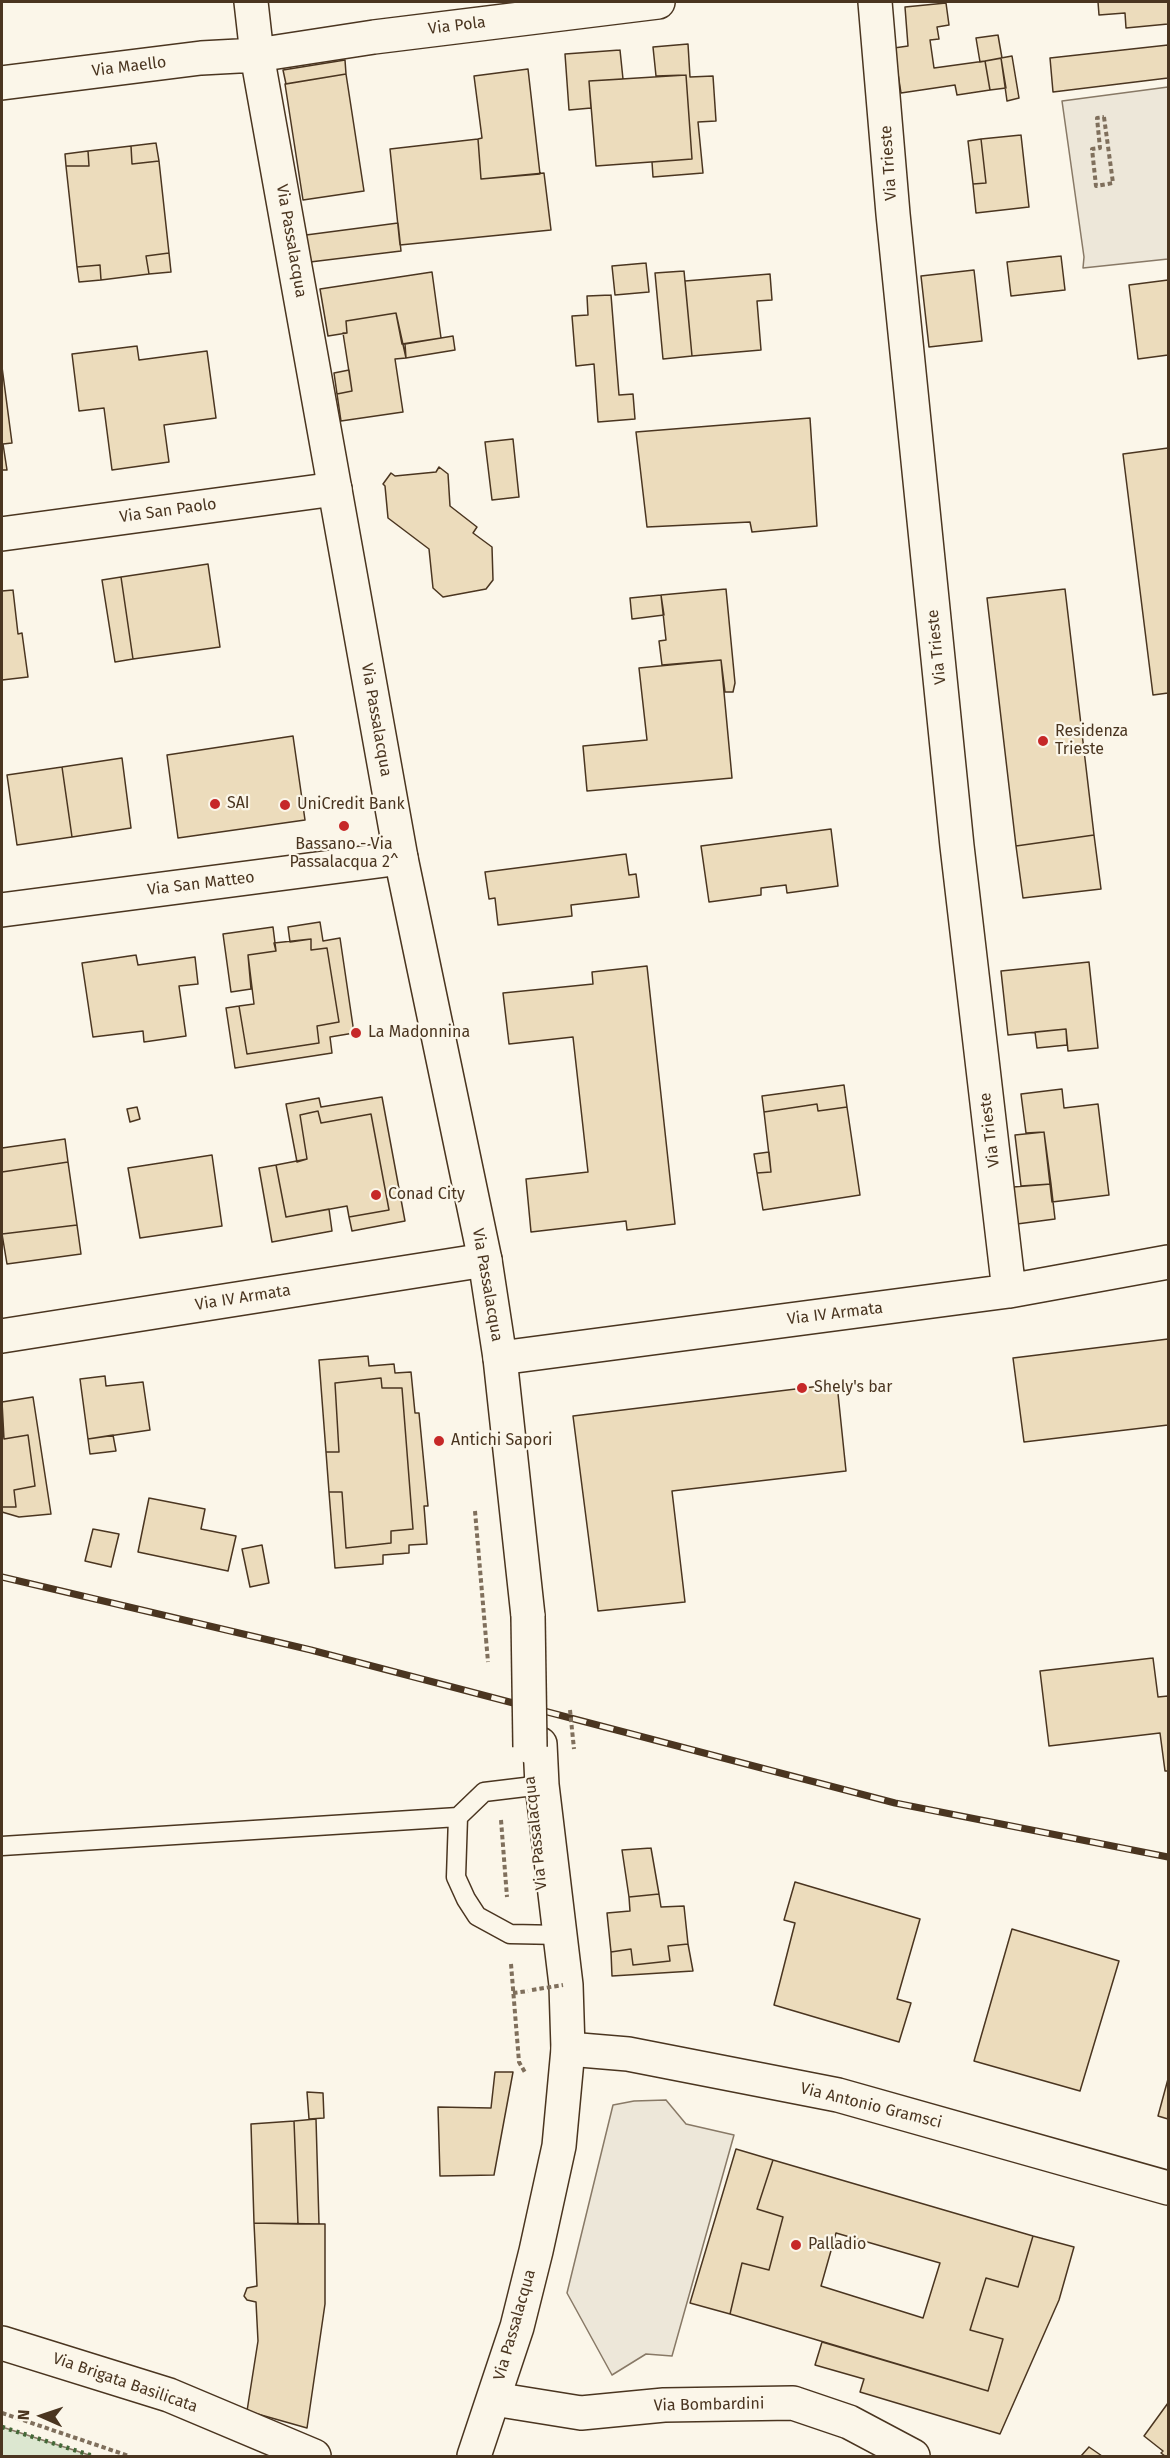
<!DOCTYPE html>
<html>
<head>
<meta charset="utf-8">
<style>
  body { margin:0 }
  #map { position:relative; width:1170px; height:2458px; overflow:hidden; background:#fbf6e9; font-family:"Fira Sans",sans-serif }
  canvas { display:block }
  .frame { position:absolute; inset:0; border:3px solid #4a3520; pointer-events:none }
  .north { position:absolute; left:12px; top:2386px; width:60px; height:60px; -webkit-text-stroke:4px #fbf6e9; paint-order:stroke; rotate:273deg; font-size:16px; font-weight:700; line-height:24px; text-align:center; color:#4a3520 }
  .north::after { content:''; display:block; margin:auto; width:21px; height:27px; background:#4a3520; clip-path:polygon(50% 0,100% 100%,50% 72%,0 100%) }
</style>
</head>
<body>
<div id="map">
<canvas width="1170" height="2458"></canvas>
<div class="frame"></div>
<div class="north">N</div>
</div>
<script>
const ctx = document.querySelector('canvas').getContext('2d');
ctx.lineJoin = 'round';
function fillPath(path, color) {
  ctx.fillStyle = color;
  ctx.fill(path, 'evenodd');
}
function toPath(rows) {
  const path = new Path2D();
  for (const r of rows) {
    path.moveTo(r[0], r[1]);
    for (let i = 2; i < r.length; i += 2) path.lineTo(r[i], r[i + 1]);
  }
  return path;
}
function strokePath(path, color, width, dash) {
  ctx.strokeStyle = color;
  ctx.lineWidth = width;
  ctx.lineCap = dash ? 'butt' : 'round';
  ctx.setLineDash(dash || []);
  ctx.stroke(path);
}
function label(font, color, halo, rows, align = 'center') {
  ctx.font = font + ' "Fira Sans",sans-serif';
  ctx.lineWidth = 4.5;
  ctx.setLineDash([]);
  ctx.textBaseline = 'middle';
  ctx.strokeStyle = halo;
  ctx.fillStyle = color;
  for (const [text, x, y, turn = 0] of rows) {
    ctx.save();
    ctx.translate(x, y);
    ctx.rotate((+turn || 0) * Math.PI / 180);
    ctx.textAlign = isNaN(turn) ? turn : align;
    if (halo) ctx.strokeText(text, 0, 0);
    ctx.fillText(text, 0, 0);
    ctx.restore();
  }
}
const green = toPath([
  [2,2427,86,2454,93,2456,2,2456,2,2427]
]);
fillPath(green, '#dce7d0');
strokePath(green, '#887966', 1.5);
const parking = toPath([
  [1168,87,1168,259,1083,268,1084,257,1062,101,1168,87],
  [666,2100,686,2124,734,2135,672,2356,646,2354,612,2375,567,2293,613,2105,634,2101,666,2100]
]);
fillPath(parking, '#ede7d9');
strokePath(parking, '#887966', 1.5);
const building = toPath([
  [1098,2,1168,2,1168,24,1126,28,1125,13,1099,15,1098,2],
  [946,3,949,25,937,27,939,39,930,40,934,68,985,61,990,90,957,95,955,85,901,93,894,48,908,46,905,7,946,3],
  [998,35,1002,58,980,62,976,38,998,35],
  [688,44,690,77,713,76,716,121,698,122,703,173,653,177,652,162,692,159,686,75,656,76,653,47,688,44],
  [1168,45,1168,78,1053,92,1050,58,1168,45],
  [620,50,623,79,589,81,591,108,569,110,565,54,620,50],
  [1012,56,1019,98,1007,101,1001,58,1012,56],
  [1001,58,1006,88,990,90,985,61,1001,58],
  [345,60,346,74,286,84,283,70,345,60],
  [528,69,540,174,481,179,478,139,482,138,474,76,528,69],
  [346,74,364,191,303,200,285,84,346,74],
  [686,75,692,159,596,166,589,81,686,75],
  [1021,135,1029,207,976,213,973,184,986,183,981,139,1021,135],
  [478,139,481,179,544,173,551,230,400,245,390,149,478,139],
  [981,139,986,183,973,184,968,141,981,139],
  [156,143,159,161,132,164,131,146,156,143],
  [131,146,132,164,159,161,169,253,146,256,149,274,101,280,100,265,77,267,66,166,89,166,88,151,131,146],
  [88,151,89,166,66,166,65,154,88,151],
  [398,223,401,251,310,262,306,235,398,223],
  [169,253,171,272,149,274,146,256,169,253],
  [1061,256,1065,290,1011,296,1007,262,1061,256],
  [646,263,649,292,615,295,612,266,646,263],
  [100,265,101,280,79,282,77,267,100,265],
  [974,270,982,341,929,347,921,276,974,270],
  [684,271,692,356,663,359,655,273,684,271],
  [432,272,441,338,402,344,396,313,346,321,347,333,328,336,320,289,432,272],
  [770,274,772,300,757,301,761,350,692,356,685,281,770,274],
  [1168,280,1168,355,1138,359,1129,285,1168,280],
  [611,295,619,395,633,394,635,419,598,422,594,364,576,366,572,316,588,315,587,296,611,295],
  [396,313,406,358,395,359,403,412,341,421,337,394,352,391,343,333,347,333,346,321,396,313],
  [453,336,455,350,406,358,405,344,453,336],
  [137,346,139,360,207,351,216,418,164,425,169,462,112,470,104,408,79,411,72,354,137,346],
  [2,367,12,443,3,444,7,470,2,470,2,367],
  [349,370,352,391,337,394,334,373,349,370],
  [810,418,817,526,752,532,750,522,647,527,636,432,810,418],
  [513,439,519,497,492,500,485,442,513,439],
  [1168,448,1168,693,1153,695,1123,454,1168,448],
  [439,467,448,474,450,506,477,527,473,533,492,547,493,580,486,589,443,597,433,588,429,549,388,518,385,486,383,484,391,473,395,476,436,472,439,467],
  [208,564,220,647,133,659,121,577,208,564],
  [121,577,133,659,115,662,102,580,121,577],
  [726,589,735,683,733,692,725,692,721,660,662,665,659,641,666,640,661,595,726,589],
  [1065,589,1094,835,1016,846,987,598,1065,589],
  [13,590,18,634,22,633,28,677,2,680,2,591,13,590],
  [661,595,664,615,632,619,630,598,661,595],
  [721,660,732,778,587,791,583,746,647,740,639,668,721,660],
  [293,736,305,820,178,838,167,755,293,736],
  [122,758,131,828,72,837,62,767,122,758],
  [62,767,72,837,17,845,7,775,62,767],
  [831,829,838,886,787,893,786,885,761,888,761,895,709,902,701,846,831,829],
  [1094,835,1101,889,1023,898,1016,846,1094,835],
  [626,854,629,875,636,874,639,897,571,905,572,916,498,925,495,898,489,899,485,872,626,854],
  [320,922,323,941,340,938,354,1033,330,1037,332,1053,235,1068,226,1008,239,1006,247,1054,319,1043,317,1026,339,1022,327,948,311,950,311,939,290,942,288,927,320,922],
  [273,927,276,951,248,955,251,989,231,992,223,934,273,927],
  [311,939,311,950,327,948,339,1022,317,1026,319,1043,247,1054,239,1006,254,1004,248,955,276,951,274,943,311,939],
  [136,955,138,965,195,957,198,984,179,986,186,1036,144,1042,143,1031,93,1037,82,963,136,955],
  [1089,962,1098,1048,1068,1051,1066,1029,1008,1035,1001,971,1089,962],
  [647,966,675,1224,627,1230,626,1221,531,1232,526,1179,588,1172,573,1037,509,1044,503,993,593,984,592,972,647,966],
  [1066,1029,1067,1045,1037,1048,1035,1032,1066,1029],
  [844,1085,847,1107,818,1111,817,1104,764,1112,762,1096,844,1085],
  [1062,1089,1064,1108,1098,1104,1109,1195,1052,1202,1044,1132,1026,1133,1021,1094,1062,1089],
  [382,1097,405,1221,352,1231,349,1217,389,1210,371,1114,321,1123,318,1111,300,1115,307,1159,297,1162,286,1104,319,1098,321,1107,382,1097],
  [817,1104,818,1111,847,1107,860,1195,763,1210,757,1173,771,1172,764,1112,817,1104],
  [137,1107,140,1119,130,1122,127,1109,137,1107],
  [318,1111,321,1123,371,1114,389,1210,349,1217,347,1206,286,1217,276,1165,307,1159,300,1115,318,1111],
  [1044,1132,1051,1184,1021,1186,1015,1135,1044,1132],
  [65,1139,68,1162,2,1172,2,1148,65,1139],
  [769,1152,771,1172,757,1173,754,1154,769,1152],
  [212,1155,222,1226,140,1238,128,1168,212,1155],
  [68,1162,77,1225,2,1234,2,1172,68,1162],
  [276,1165,286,1217,329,1209,332,1231,272,1242,259,1168,276,1165],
  [1051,1184,1055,1219,1017,1224,1013,1187,1051,1184],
  [77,1225,81,1254,7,1264,2,1234,77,1225],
  [1168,1339,1168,1425,1024,1442,1013,1358,1168,1339],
  [368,1356,369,1366,394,1364,395,1373,411,1372,415,1413,419,1413,428,1506,424,1506,427,1544,409,1545,409,1553,383,1555,383,1564,335,1568,329,1492,342,1492,346,1548,391,1543,391,1531,413,1529,402,1388,382,1388,381,1378,335,1383,339,1452,326,1452,319,1360,368,1356],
  [105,1376,106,1386,143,1382,150,1430,88,1439,80,1379,105,1376],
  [381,1378,382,1388,402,1388,413,1529,391,1531,391,1543,346,1548,342,1492,329,1492,326,1452,339,1452,335,1383,381,1378],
  [837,1384,846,1471,672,1491,685,1602,598,1611,573,1416,837,1384],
  [33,1397,51,1514,19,1517,2,1512,2,1507,16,1507,14,1490,35,1486,28,1435,4,1439,2,1402,33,1397],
  [2,1421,4,1439,28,1435,35,1486,14,1490,16,1507,2,1507,2,1421],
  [113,1435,116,1451,90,1454,88,1439,113,1435],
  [149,1498,205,1509,201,1529,236,1536,228,1571,138,1552,149,1498],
  [93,1529,119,1534,111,1567,85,1561,93,1529],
  [262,1545,269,1583,250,1587,242,1549,262,1545],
  [1153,1658,1158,1697,1168,1696,1168,1771,1165,1771,1160,1733,1049,1746,1040,1671,1153,1658],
  [651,1848,659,1894,629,1897,622,1850,651,1848],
  [795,1882,920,1919,897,1999,911,2003,899,2042,774,2005,795,1923,784,1920,795,1882],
  [659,1894,661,1907,684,1906,688,1944,668,1946,670,1961,633,1965,631,1949,611,1952,607,1913,630,1911,629,1897,659,1894],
  [1012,1929,1119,1961,1080,2091,974,2061,1012,1929],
  [688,1944,693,1971,612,1976,611,1952,631,1949,633,1965,670,1961,668,1946,688,1944],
  [495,2072,513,2072,494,2175,440,2176,438,2107,491,2108,495,2072],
  [1168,2079,1168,2119,1158,2116,1168,2079],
  [307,2092,323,2093,324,2118,309,2119,307,2092],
  [316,2119,319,2224,298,2224,294,2121,316,2119],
  [294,2121,298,2224,254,2223,251,2124,294,2121],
  [736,2149,773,2160,757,2209,783,2217,769,2270,742,2263,730,2314,690,2303,736,2149],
  [773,2160,1033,2236,1018,2287,986,2278,970,2330,1003,2339,988,2391,730,2314,742,2263,769,2270,783,2217,757,2209,773,2160],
  [836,2233,940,2263,923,2318,821,2286,836,2233],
  [254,2223,325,2224,325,2304,307,2428,247,2411,258,2341,256,2302,247,2300,244,2296,247,2288,257,2286,254,2223],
  [1033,2236,1074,2247,1059,2300,1000,2434,860,2392,864,2379,815,2365,822,2342,988,2391,1003,2339,970,2330,986,2278,1018,2287,1033,2236],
  [1168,2403,1168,2456,1165,2456,1161,2453,1163,2451,1144,2436,1168,2403],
  [1089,2447,1102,2456,1081,2456,1089,2447]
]);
fillPath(building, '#ecdcbc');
strokePath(building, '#4a3520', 1.5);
const lane = toPath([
  [542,1785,484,1792,458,1817,456,1877,466,1899,477,1916,510,1934,561,1935],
  [2,1846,458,1817]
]);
const street = toPath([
  [875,2,893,214,957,846,1009,1291],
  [257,55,374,37,658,2],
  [2,534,335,489],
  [2,910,401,858],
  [2,1336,485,1260],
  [500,1358,1009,1291,1168,1262],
  [568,2049,628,2054,838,2095,1168,2188],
  [494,2399,581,2413,664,2405,793,2403,849,2422,913,2456]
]);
const secondary = toPath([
  [251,2,257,55,401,858,485,1260,500,1358,528,1616],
  [2,83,201,58,257,55],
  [2,2343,169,2395,314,2456],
  [474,2456,517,2327,536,2251,559,2146,568,2049,566,1985,542,1785,540,1744]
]);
strokePath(lane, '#4a3520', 21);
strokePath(street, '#4a3520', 36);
strokePath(secondary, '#4a3520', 36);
strokePath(toPath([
  [1104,117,1113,183,1096,186,1092,149,1100,148,1097,118,1104,117],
  [475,1511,486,1639],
  [501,1820,507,1897],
  [511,1964,519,2062,526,2074],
  [513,1993,528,1991],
  [2,2413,129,2456]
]), '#7f6f5c', 4, [4.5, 3]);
strokePath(lane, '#fbf6e9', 18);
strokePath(street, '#fbf6e9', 33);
strokePath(secondary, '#fbf6e9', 33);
const rail = toPath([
  [2,1577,311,1650,895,1803,1168,1857]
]);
strokePath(rail, '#4a3520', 7);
strokePath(rail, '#fbf6e9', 4.5, [14]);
const secondaryBridge = toPath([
  [528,1616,530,1747]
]);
strokePath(secondaryBridge, '#4a3520', 36, []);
strokePath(toPath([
  [486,1639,488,1662],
  [570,1710,574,1749],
  [532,1990,563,1985]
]), '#7f6f5c', 4, [4.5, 3]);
strokePath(secondaryBridge, '#fbf6e9', 33);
strokePath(toPath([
  [2,2427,93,2456]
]), '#436837', 4.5, [3, 4.5]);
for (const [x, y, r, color] of [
  [1043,741,6,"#c62828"],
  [215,804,6,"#c62828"],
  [285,805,6,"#c62828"],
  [344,826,6,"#c62828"],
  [356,1033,6,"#c62828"],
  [376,1195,6,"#c62828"],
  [802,1388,6,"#c62828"],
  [439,1441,6,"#c62828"],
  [796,2245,6,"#c62828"]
]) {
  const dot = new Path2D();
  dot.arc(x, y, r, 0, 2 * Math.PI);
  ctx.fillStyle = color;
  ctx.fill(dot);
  strokePath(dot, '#fbf6e9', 2);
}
label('16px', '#4a3520', '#fbf6e9', [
  ["Via Pola",457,26,-7],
  ["Via Maello",129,67,-7],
  ["Via Trieste",889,163,-94],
  ["Via Passalacqua",291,241,80],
  ["Via San Paolo",168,511,-8],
  ["Via Trieste",937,647,-96],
  ["Via Passalacqua",376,720,80],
  ["Via San Matteo",201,884,-7],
  ["Via Trieste",990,1130,-97],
  ["Via Passalacqua",487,1285,80],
  ["Via IV Armata",243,1298,-9],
  ["Via IV Armata",835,1314,-7],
  ["Via Passalacqua",536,1833,-96],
  ["Via Antonio Gramsci",871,2106,14],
  ["Via Passalacqua",515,2325,-74],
  ["Via Brigata Basilicata",125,2383,19],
  ["Via Bombardini",709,2405,-1]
]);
label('16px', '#4a3520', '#fbf6e9', [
  ["Residenza",1055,732],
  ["Trieste",1055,750],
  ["SAI",227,804],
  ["UniCredit Bank",297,805],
  ["Bassano - Via",344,845,"center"],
  ["Passalacqua 2^",344,863,"center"],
  ["La Madonnina",368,1033],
  ["Conad City",388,1195],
  ["Shely's bar",814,1388],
  ["Antichi Sapori",451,1441],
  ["Palladio",808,2245]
], 'left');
</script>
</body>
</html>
